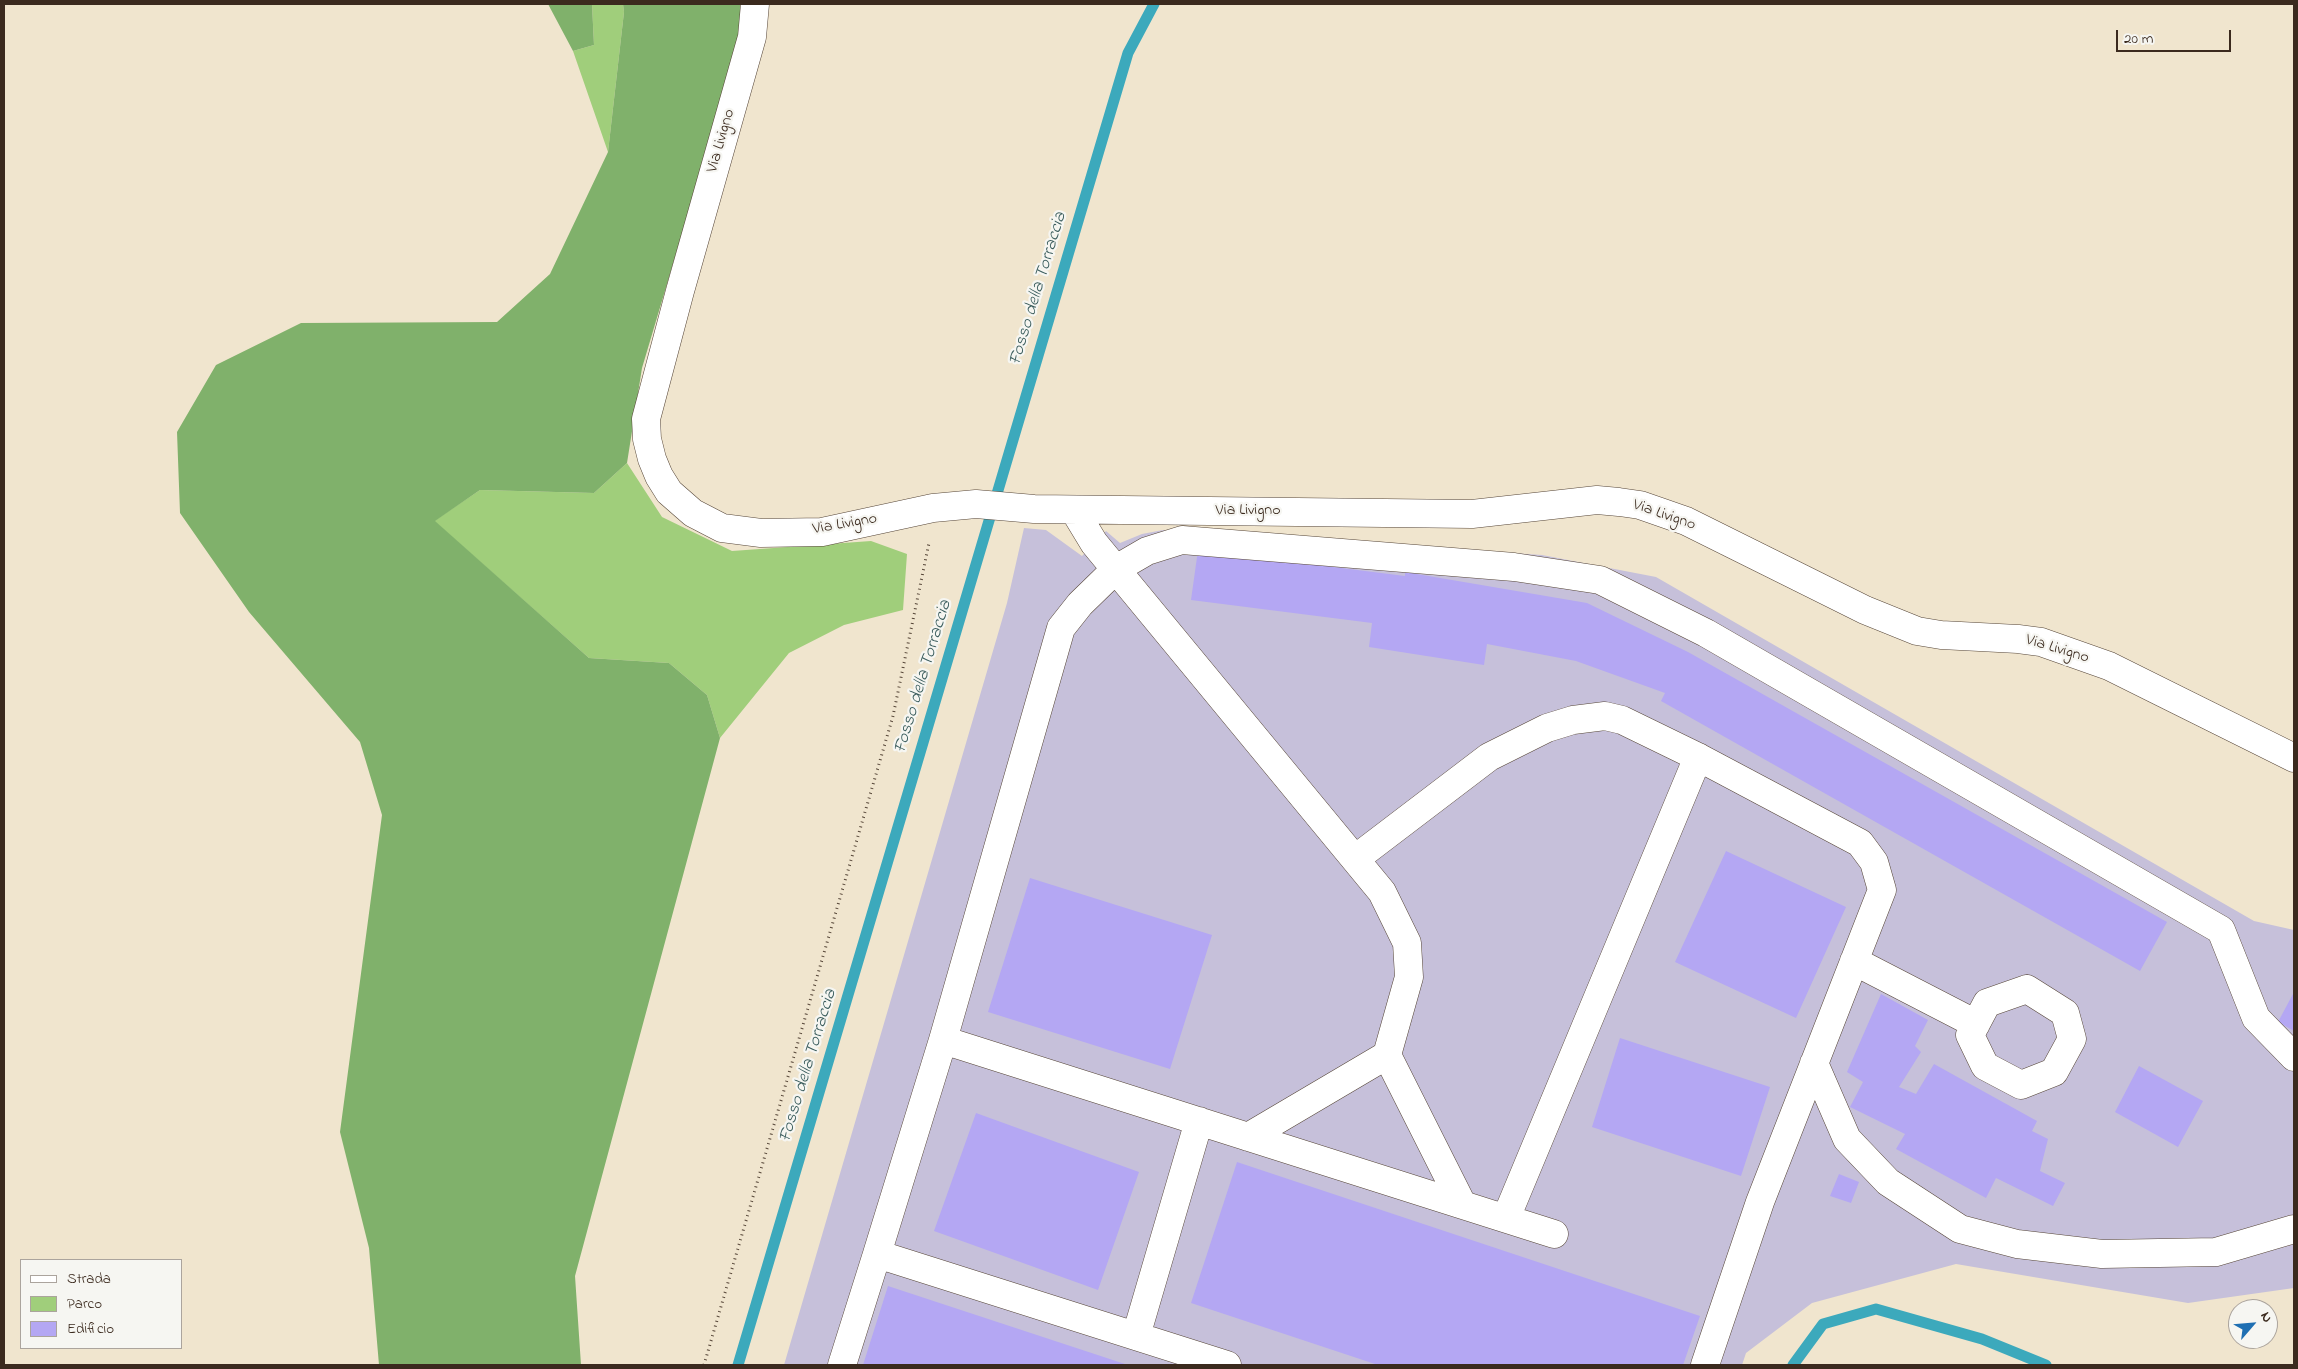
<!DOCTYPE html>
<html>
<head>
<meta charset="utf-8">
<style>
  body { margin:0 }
  #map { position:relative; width:2298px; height:1369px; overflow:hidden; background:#f0e5ce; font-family:"Indie Flower",sans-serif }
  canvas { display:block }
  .frame { position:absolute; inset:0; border:5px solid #3b2a1e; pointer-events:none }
  .legend { position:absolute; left:20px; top:1259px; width:162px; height:90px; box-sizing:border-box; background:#f6f6f2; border:1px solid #aba49d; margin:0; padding:6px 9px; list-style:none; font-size:15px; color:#3b2a1e }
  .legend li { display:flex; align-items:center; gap:10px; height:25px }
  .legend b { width:25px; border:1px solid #aba49d }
  .north { position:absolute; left:2228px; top:1299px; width:50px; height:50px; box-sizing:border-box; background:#f6f6f2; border:1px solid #aba49d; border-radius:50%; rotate:63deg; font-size:14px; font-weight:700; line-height:20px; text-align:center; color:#3b2a1e }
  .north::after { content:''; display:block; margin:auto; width:18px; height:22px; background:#1f6fb2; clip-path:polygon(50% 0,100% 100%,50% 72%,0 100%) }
  .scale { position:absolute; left:2116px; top:30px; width:115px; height:22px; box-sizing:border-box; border:2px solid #3b2a1e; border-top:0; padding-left:6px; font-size:15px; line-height:18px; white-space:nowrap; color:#3b2a1e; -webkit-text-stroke:4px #f6f6f2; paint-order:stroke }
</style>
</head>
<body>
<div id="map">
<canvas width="2298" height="1369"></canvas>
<div class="frame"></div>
<ul class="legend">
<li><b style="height:6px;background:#fff"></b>Strada</li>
<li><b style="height:14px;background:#a0ce7b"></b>Parco</li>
<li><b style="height:14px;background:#b4a7f3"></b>Edificio</li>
</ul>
<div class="north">N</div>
<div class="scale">20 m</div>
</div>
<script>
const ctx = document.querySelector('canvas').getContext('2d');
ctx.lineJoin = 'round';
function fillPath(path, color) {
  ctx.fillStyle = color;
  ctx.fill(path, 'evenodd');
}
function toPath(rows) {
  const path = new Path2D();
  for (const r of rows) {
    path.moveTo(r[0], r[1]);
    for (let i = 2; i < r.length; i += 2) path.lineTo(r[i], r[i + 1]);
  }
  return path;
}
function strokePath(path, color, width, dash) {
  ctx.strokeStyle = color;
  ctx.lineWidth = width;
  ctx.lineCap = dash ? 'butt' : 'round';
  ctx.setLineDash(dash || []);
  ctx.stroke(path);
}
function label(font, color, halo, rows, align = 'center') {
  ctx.font = font + ' "Indie Flower",sans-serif';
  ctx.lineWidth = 4.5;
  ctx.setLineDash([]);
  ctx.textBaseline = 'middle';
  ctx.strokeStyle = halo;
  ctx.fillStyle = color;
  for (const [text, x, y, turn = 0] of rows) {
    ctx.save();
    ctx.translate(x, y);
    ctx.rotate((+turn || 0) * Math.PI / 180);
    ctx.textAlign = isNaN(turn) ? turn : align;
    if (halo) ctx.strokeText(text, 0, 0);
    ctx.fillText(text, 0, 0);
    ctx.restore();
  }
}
fillPath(toPath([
  [1024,528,1046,530,1082,556,1106,531,1120,543,1142,534,1163,530,1542,555,1656,577,2254,921,2294,930,2294,1288,2188,1303,1956,1264,1812,1303,1746,1353,1742,1365,784,1365,1007,603]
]), '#c6c0da');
fillPath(toPath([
  [592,4,623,4,624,12,608,152,573,51,594,45],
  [627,463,662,517,732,551,871,541,907,554,903,610,844,625,789,653,720,738,707,695,669,663,589,658,434,521,480,490,594,493]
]), '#a0ce7b');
fillPath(toPath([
  [548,4,592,4,594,45,573,51],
  [623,4,740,4,744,25,642,368,627,463,594,493,480,490,435,521,589,658,669,663,707,695,720,738,575,1276,581,1365,379,1365,369,1248,340,1132,382,815,360,742,249,612,180,513,177,432,216,365,301,323,497,322,550,274,608,152,624,12]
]), '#80b16b');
strokePath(toPath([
  [738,1365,1128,53,1154,4],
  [1793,1365,1823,1324,1876,1309,1982,1339,2046,1365]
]), '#3ca9bc', 11);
fillPath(toPath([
  [1198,550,1405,576,1405,572,1587,603,1688,652,2167,922,2140,971,1661,701,1665,693,1576,661,1487,644,1484,665,1369,647,1372,623,1191,600],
  [1726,851,1846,907,1796,1018,1675,962],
  [1030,878,1212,935,1170,1069,988,1012],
  [2294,992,2294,1031,2278,1022],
  [1881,994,1928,1020,1915,1046,1921,1052,1899,1087,1916,1094,1934,1064,2037,1121,2032,1131,2048,1139,2040,1171,2065,1183,2053,1206,1996,1178,1986,1198,1896,1149,1905,1134,1850,1107,1863,1082,1847,1072],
  [1620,1038,1770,1087,1741,1176,1592,1127],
  [2139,1066,2203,1101,2178,1147,2115,1112],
  [976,1113,1139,1172,1098,1290,934,1231],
  [1237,1162,1700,1316,1683,1365,1378,1365,1191,1303],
  [1839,1174,1859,1182,1851,1203,1830,1196],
  [888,1286,1128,1365,863,1365]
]), '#b4a7f3');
const minor = toPath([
  [755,4,752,37,680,291,646,419,647,439,652,459,659,476,669,492,693,513,722,528,761,533,822,532,933,508,976,504,1034,509,1472,514,1597,500,1619,502,1640,505,1686,521,1865,610,1917,631,1941,635,2018,639,2041,642,2109,666,2294,758],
  [1074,510,1094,543,1382,892,1407,943,1409,977,1387,1055,1248,1137],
  [1355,859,1489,757,1547,728,1573,720,1605,716,1622,720,1698,757,1860,843,1874,862,1882,890,1760,1202,1705,1365],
  [1854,961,1976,1024],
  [2027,989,2065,1013,2072,1039,2054,1072,2021,1085,1985,1066,1970,1035,1987,1003,2027,989],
  [943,1040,1554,1234],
  [1387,1055,1462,1204],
  [1814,1063,1847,1139,1888,1182,1960,1229,2017,1244,2102,1254,2216,1252,2294,1229],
  [1506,1218,1698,757],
  [1136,1336,1199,1121],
  [842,1365,877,1254],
  [1227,1365,877,1254,943,1040,1061,628,1080,604,1116,569,1147,551,1182,540,1514,567,1600,580,1706,633,2221,930,2256,1018,2294,1057]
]);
strokePath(minor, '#564638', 29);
strokePath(toPath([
  [704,1365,893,716,929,543]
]), '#564638', 3, [1, 4]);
strokePath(minor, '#fff', 28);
label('16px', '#3b2a1e', '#f6f6f2', [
  ["Via Livigno",722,141,-74],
  ["Via Livigno",1248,511],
  ["Via Livigno",1664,516,19],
  ["Via Livigno",845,525,-10],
  ["Via Livigno",2057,650,17]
]);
label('italic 18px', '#3b5d5d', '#f6f6f2', [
  ["Fosso della Torraccia",1039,289,-73],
  ["Fosso della Torraccia",924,677,-73],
  ["Fosso della Torraccia",809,1066,-73]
]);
</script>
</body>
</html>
